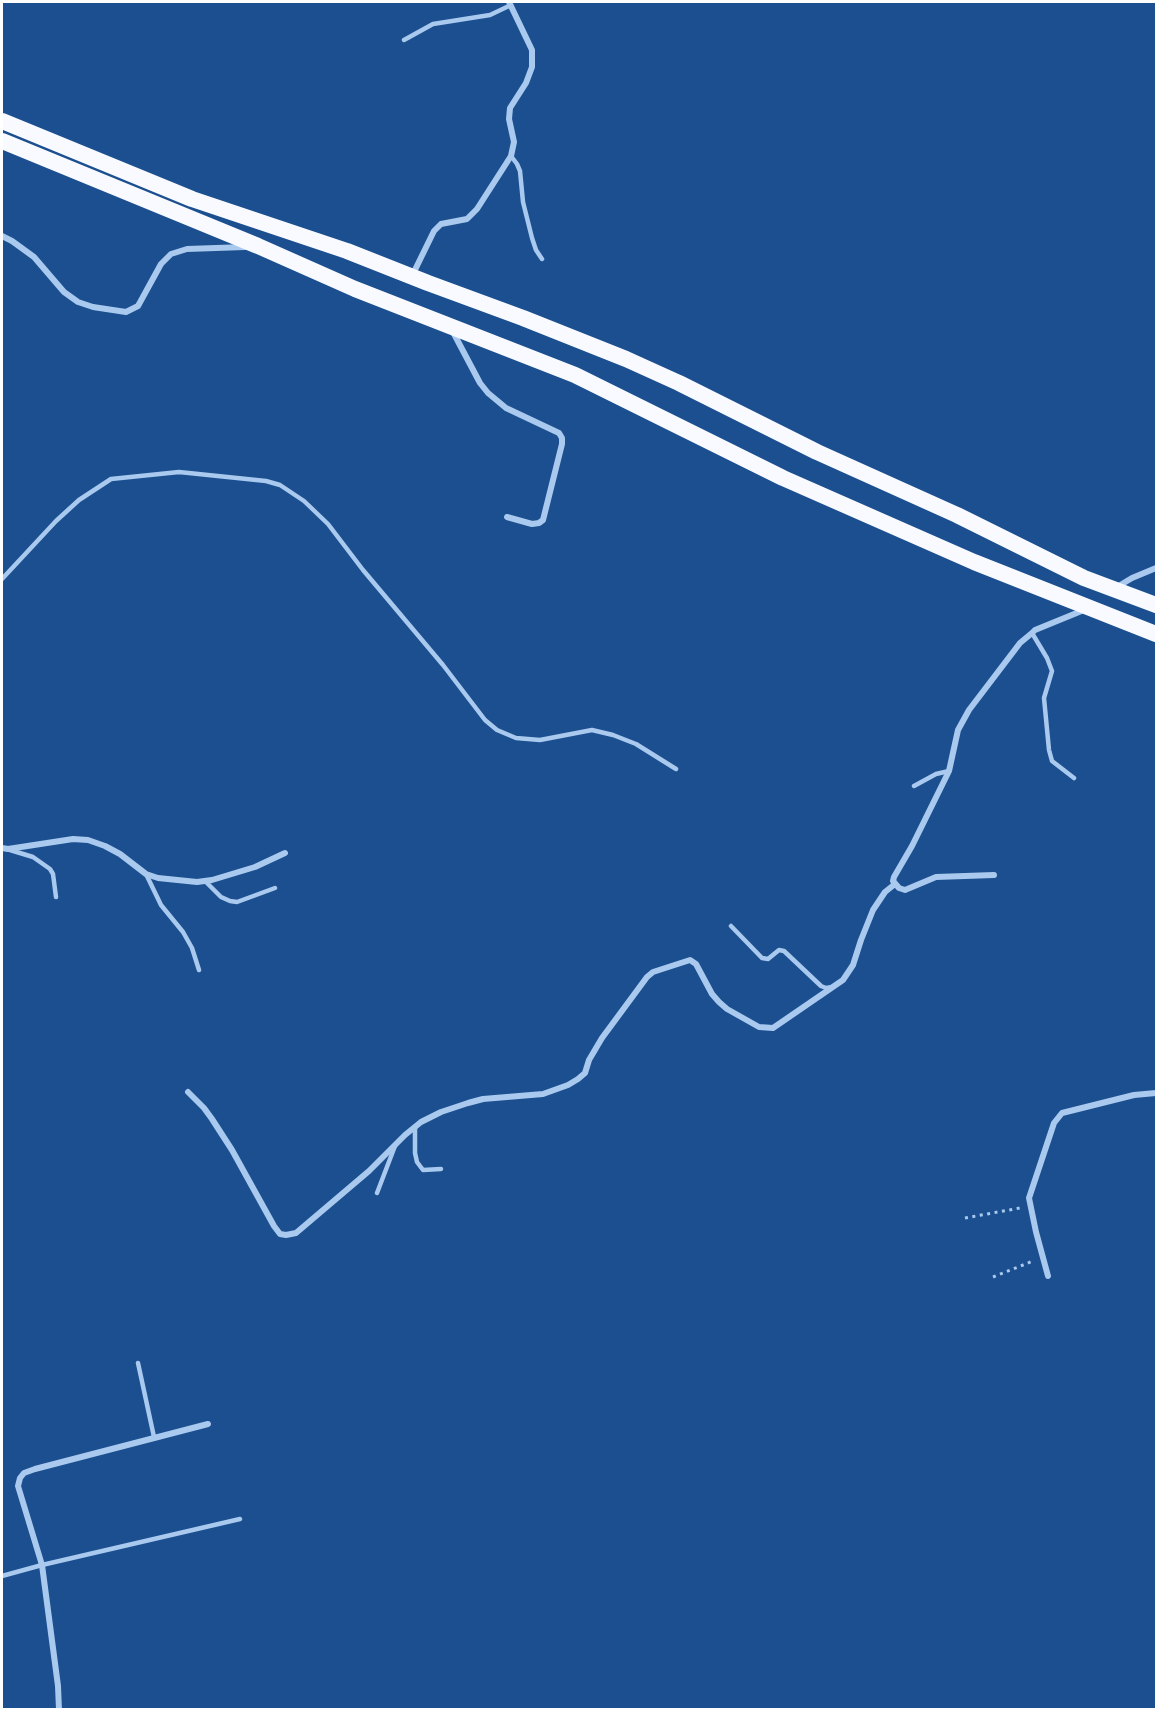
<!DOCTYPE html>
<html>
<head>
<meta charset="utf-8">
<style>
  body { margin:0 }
  #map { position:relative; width:1158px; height:1711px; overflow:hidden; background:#1b4f8f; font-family:Signika,sans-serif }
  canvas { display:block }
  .frame { position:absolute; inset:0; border:3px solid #fff; pointer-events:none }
</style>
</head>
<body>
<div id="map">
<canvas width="1158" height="1711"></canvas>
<div class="frame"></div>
</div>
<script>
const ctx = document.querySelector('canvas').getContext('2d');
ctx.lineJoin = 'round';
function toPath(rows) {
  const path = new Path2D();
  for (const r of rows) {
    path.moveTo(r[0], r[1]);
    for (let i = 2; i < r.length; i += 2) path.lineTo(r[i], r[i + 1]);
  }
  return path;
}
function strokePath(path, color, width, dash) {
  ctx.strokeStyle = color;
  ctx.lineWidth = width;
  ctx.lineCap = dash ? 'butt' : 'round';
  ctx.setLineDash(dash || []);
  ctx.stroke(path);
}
strokePath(toPath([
  [965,1218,1020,1208],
  [993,1277,1033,1261]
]), '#a9c9ee', 3, [3, 4.5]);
strokePath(toPath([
  [404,40,433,24,490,15,511,5],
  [511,156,517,164,520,171,523,202,532,238,536,250,542,259],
  [2,579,56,521,79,500,111,479,179,472,266,481,280,485,304,501,328,524,363,570,443,665,485,720,497,730,516,738,540,740,592,730,613,735,636,744,676,769],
  [1032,633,1047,658,1052,671,1044,698,1049,750,1052,761,1074,778],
  [914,786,936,774,949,771],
  [10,850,33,857,50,869,53,874,56,897],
  [146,874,161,905,183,932,192,948,199,970],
  [205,881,221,897,230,901,237,902,275,888],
  [731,926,762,958,768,959,779,950,784,951,821,986,826,988,832,987],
  [415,1127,415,1153,417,1162,423,1170,441,1169],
  [377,1193,395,1146],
  [138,1363,154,1437],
  [2,1576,42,1565,240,1519]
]), '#a9c9ee', 4.5);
strokePath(toPath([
  [2,236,12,241,34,257,64,292,78,302,93,307,126,312,138,306,161,264,171,254,187,249,245,247],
  [412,276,434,231,441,224,467,219,477,209,511,156,514,142,509,119,510,108,526,83,532,67,532,50,509,2],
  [453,332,480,383,488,393,506,408,559,433,562,438,562,444,543,520,539,523,532,524,507,517],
  [1117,587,1132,578,1156,568],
  [2,848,8,849,73,839,88,840,105,846,120,854,146,874,158,878,197,882,212,880,255,867,285,853],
  [994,875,936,877,905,890,899,888,893,881,894,877,912,846,949,771,958,730,969,710,1020,643,1032,633,1035,630,1084,610],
  [188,1092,204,1108,212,1119,232,1150,274,1226,280,1234,286,1235,296,1233,369,1171,405,1135,421,1122,441,1112,468,1103,483,1099,543,1094,568,1085,578,1079,585,1073,589,1060,602,1038,647,977,653,972,690,960,696,964,712,994,719,1002,727,1009,759,1027,773,1028,843,980,853,965,861,940,873,910,885,892,895,884],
  [1048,1276,1036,1232,1029,1198,1054,1123,1062,1113,1134,1095,1156,1093],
  [59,1710,58,1686,42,1565,18,1486,20,1478,24,1473,35,1469,208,1424]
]), '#a9c9ee', 6);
strokePath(toPath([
  [2,121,192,199,347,251,428,283,523,318,626,359,679,383,817,452,957,515,1084,578,1156,605],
  [2,141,258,246,355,289,575,375,783,478,974,562,1156,634]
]), '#f8faff', 16);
</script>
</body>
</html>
